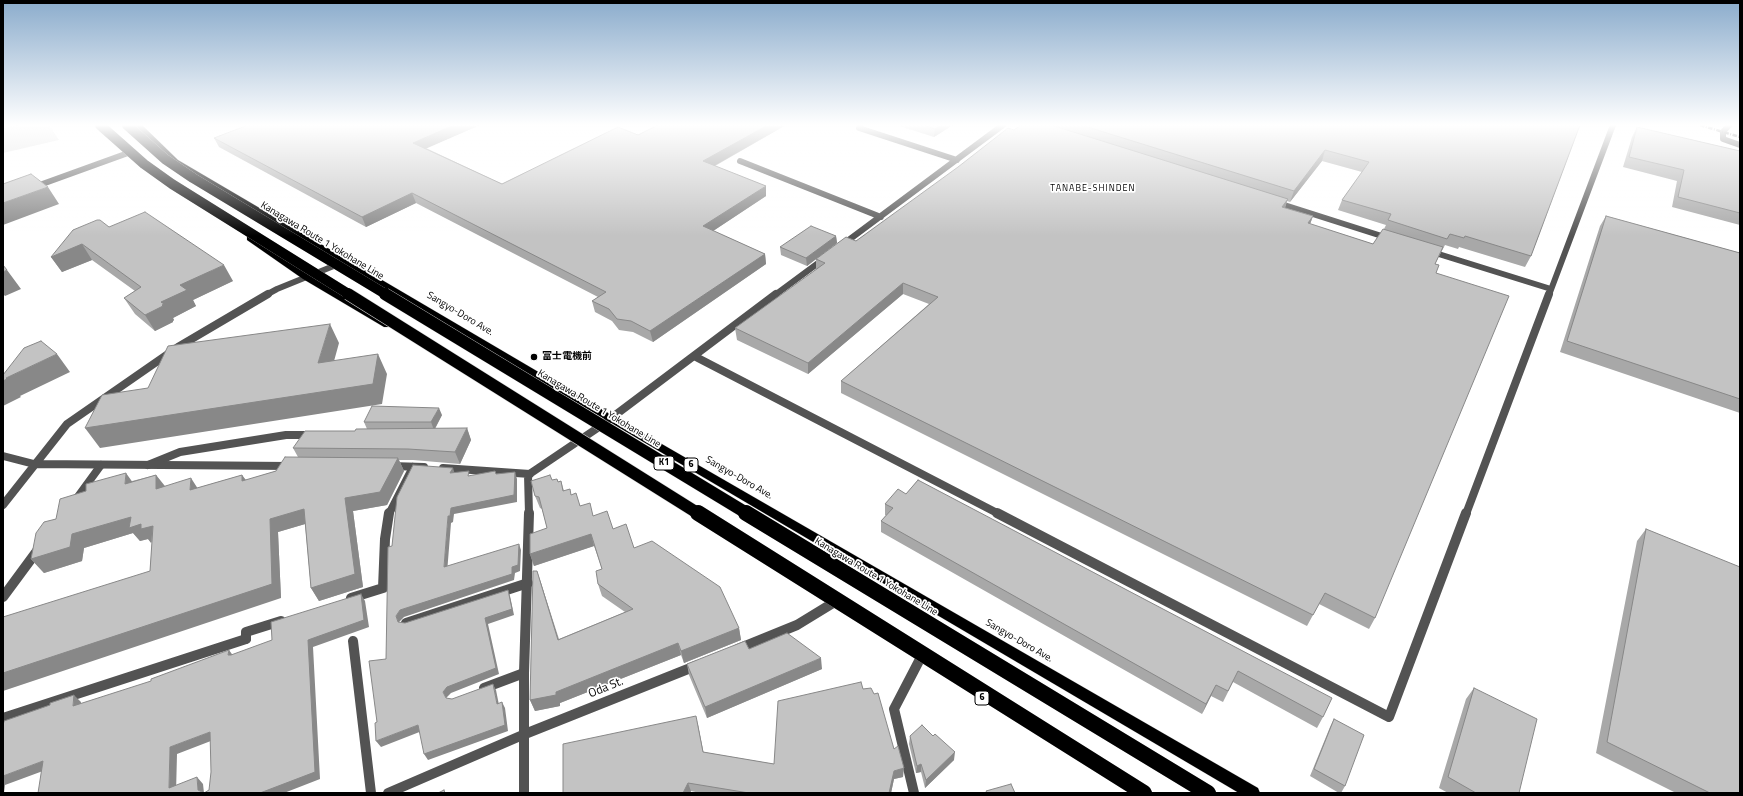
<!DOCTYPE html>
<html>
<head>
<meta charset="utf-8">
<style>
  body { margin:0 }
  #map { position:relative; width:1743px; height:796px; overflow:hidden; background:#fff; font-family:"Titillium Web",sans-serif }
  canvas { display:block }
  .frame { position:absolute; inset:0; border:4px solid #000; pointer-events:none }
</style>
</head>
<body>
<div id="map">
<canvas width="1743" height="796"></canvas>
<div class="frame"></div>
</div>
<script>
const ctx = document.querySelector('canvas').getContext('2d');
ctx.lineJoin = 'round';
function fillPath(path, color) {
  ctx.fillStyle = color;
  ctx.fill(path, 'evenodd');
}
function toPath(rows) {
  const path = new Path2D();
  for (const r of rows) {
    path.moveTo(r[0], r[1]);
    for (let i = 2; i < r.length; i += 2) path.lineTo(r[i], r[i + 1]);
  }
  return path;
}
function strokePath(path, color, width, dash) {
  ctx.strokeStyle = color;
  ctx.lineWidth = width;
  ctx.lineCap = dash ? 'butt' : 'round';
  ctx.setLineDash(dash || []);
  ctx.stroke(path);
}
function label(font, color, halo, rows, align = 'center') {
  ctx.font = font + ' "Titillium Web","Noto Sans JP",sans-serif';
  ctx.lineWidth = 3.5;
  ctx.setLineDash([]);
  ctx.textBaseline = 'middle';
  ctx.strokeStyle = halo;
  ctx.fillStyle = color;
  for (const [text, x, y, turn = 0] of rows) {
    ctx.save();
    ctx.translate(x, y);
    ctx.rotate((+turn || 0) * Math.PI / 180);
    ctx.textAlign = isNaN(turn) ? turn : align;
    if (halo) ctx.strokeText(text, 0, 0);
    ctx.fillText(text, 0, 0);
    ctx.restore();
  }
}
fillPath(toPath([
  [19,125,49,125,59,140,3,153,3,128]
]), '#dadada');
const primary = toPath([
  [135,125,142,125,178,160,615,417,1258,788,1260,793,1239,793,172,164,135,125],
  [247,236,253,236,309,275,392,325,390,327,384,327,303,279,247,240,247,236]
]);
strokePath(primary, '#dbdbdb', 1);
strokePath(toPath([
  [860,125,859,128,957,160],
  [740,161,881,217],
  [34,187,128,153],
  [1275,202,1388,238],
  [842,245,1003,125],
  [1429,251,1551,289],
  [775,295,825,258],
  [1549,295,1613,125]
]), '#535353', 6);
strokePath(toPath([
  [694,356,999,514],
  [602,425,776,294],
  [148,465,180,452,286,435,313,435],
  [74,502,101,465],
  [389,514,413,467],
  [1466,514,1549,294]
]), '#535353', 8);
strokePath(toPath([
  [997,513,1389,717,1466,513],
  [3,597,37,551],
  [351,598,383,588,385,539,389,513],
  [406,623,528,583],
  [246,639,246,632,281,621],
  [353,641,371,793],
  [484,688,524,673]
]), '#535353', 10);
strokePath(toPath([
  [266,295,277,289,341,263]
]), '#535353', 6);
strokePath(toPath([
  [3,456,34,464,290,466],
  [391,466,424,467],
  [443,468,530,474],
  [3,505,67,424,178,347,268,294],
  [529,514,528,475,602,425]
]), '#535353', 8);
strokePath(toPath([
  [738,649,797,625,833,603],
  [3,718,246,639],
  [388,793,525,734,698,665],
  [524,793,524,673,529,513],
  [914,793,894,709,920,659]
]), '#535353', 10);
strokePath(toPath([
  [1729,125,1723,132,1723,139,1740,145]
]), '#202020', 6);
fillPath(primary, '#000');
strokePath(toPath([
  [1700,125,1740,137]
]), '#000', 2.5, [4.5, 1.5, 1, 1.5]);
const highwayBridgeFar2 = toPath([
  [100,125,144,164,172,184,350,295],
  [127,125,165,159,193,178,387,295]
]);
const highwayBridgeFar1 = toPath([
  [348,294,699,514],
  [385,294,748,514]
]);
const highwayBridge = toPath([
  [698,513,1144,793],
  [746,513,1208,793]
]);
strokePath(highwayBridgeFar2, '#dbdbdb', 10, []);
strokePath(highwayBridgeFar1, '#dbdbdb', 13, []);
strokePath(highwayBridge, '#dbdbdb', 16, []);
strokePath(highwayBridgeFar2, '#000', 10);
strokePath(highwayBridgeFar1, '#000', 12);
strokePath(highwayBridge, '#000', 16);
fillPath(toPath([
  [480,125,426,148,502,184,638,135,786,125,715,166,766,196,713,231,765,254,766,264,653,342,633,332,619,330,612,321,595,312,592,301,598,297,416,203,366,227,219,147,214,138],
  [896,125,953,125,934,137],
  [1021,125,1580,125,1531,256,1525,267,1459,247,1458,249,1445,245,1435,264,1436,273,1375,618,1369,629,1319,604,1307,626,841,393,841,381,929,304,903,294,808,374,737,340,735,328,816,270,816,259,856,241],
  [1322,161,1362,172,1342,200,1338,210,1386,225,1384,229,1373,244,1310,224,1313,216,1285,208,1287,201,1290,202],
  [1637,127,1740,151,1740,225,1672,207,1677,181,1623,167,1632,137],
  [1606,216,1740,253,1740,249,1740,413,1560,352,1600,226],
  [109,227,233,281,193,300,196,306,173,318,174,320,173,321,173,322,155,331,135,314,124,298,135,291,92,260,62,272,51,257],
  [836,236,837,243,807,266,781,255,780,247],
  [442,415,435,429,467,428,471,440,460,464,413,460,399,460,404,471,387,505,353,511,363,587,319,601,311,588,305,524,278,532,281,598,150,571,152,543,148,539,140,541,133,533,84,548,82,561,44,573,31,559,56,519,132,481,156,475,165,486,197,488,242,475,246,480,276,471,298,457,293,448,355,431,367,429,364,422],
  [552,480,558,482,561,481,564,491,571,495,580,506,593,516,613,529,634,548,739,628,741,640,684,663,681,655,560,703,560,706,535,711,530,700,537,571,541,583,559,639,625,612,602,596,598,584,602,569,594,546,534,566,530,554,547,528,542,509,540,508,535,496],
  [918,480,1323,717,1317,728,1233,682,1223,702,1211,696,1202,714,881,532,881,521,886,515,885,515,885,504,906,494],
  [1646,529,1740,793,1676,793,1596,753,1637,541],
  [749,649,822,669,707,718,689,675,687,664],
  [1474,688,1519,793,1448,793,1439,788,1466,699],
  [863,689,894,749,903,777,894,779,891,793,700,793,691,791,690,793,563,793,698,725,703,752,774,764],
  [1334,719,1345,786,1341,793,1339,793,1310,776,1330,727],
  [910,736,954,760,925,788,921,772,916,773,909,744]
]), '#a8a8a8');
fillPath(toPath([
  [454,125,480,125,416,153,413,143],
  [768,125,786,125,705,171,703,161],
  [940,125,953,125,934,137,935,129],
  [1325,150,1322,161,1290,202,1294,191],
  [766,186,766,196,704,237,703,226],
  [48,187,59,204,3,225,3,203],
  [412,193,416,203,366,227,362,217],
  [1288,199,1284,209,1282,207],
  [1313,216,1309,227,1308,223],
  [836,236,837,243,807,266,806,258],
  [82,244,92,260,62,272,51,257],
  [765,254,766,264,653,342,650,331],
  [224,265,233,281,193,300,196,306,173,318,174,320,173,321,173,322,155,331,145,315,161,302,180,285],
  [7,270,21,289,5,296,3,294,3,272],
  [903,283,903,294,808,374,808,363],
  [330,324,339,343,328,383,318,363],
  [57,354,70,372,20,396,21,397,3,406,3,381,6,378],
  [378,354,387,374,382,404,100,448,85,428],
  [439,408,442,415,434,430,431,422],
  [467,428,471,440,460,464,455,452],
  [398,458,404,471,387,505,353,511,363,587,319,601,311,588,345,498],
  [453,468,455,474,450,473],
  [515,472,517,479,517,502,454,514,453,522,451,523,447,573,444,567,448,516,451,508],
  [126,473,136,487,125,484],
  [156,475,166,488,156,489],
  [242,475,251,488,242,481],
  [191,478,200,492,190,490],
  [304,509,312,522,278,532,281,598,3,691,3,673,270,519],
  [131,517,141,524,153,526,151,543,148,539,140,541,133,533,84,548,82,561,44,573,31,559,72,534],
  [591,534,594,546,534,566,530,554],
  [519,544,521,550,520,571,515,573,514,580,404,617,399,622,398,622,396,616,400,610,512,567],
  [537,571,541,583,562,651,558,640],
  [508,590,510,596,514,615,488,624,499,674,451,693,446,698,443,692,485,618],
  [361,594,365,601,369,627,313,647,320,779,284,793,260,793,308,640],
  [739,628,741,640,684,663,681,651],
  [678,643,681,655,560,703,560,706,535,711,530,700,556,692],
  [229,650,234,657,228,655],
  [821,658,822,669,707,718,705,707],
  [493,684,496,690,500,710,497,704],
  [1216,685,1211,696,1202,714,1206,704],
  [74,695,81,702,80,713,73,706],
  [502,702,505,708,508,731,428,760,424,754],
  [696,716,698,725,705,760,703,752],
  [418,725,422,731,381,747,376,741],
  [210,732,216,739,177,754,176,793,169,788,170,747],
  [955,752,954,760,925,788,926,780],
  [43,761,51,768,5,785,4,793,3,793,3,776],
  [921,764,921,772,916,773,917,766],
  [904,768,903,777,894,779,891,793,889,793,894,771],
  [197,777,203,784,204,793,198,790],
  [688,783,691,791,690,793,683,793]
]), '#888');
const building = toPath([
  [248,125,454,125,413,143,502,184,618,127,638,135,658,125,768,125,703,161,766,186,703,226,765,254,650,331,631,321,617,319,609,309,592,301,606,292,412,193,362,217,214,138,248,125],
  [923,125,940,125,935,129,923,125],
  [1021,125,1051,125,1288,199,1282,207,1313,216,1308,223,1373,244,1383,229,1443,247,1435,264,1439,265,1436,273,1509,296,1375,618,1325,593,1313,615,841,381,938,297,903,283,808,363,735,328,825,263,816,259,846,237,856,241,958,167,1008,128,1014,130,1021,125],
  [1081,125,1580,125,1531,256,1465,236,1464,238,1450,234,1447,239,1388,220,1391,214,1342,200,1369,162,1325,150,1294,191,1081,125],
  [1637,127,1740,151,1740,213,1678,197,1684,170,1629,157,1637,127],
  [31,174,48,187,3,203,3,184,31,174],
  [145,212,224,265,180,285,187,290,161,302,164,304,162,305,163,306,145,315,124,298,141,287,82,244,51,257,73,230,97,220,100,220,109,227,145,212],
  [1606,216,1740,253,1740,399,1567,341,1606,216],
  [811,226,836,236,806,258,780,247,811,226],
  [3,265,7,270,3,272,3,265],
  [330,324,318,363,378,354,373,384,85,428,102,395,148,388,168,346,330,324],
  [41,341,57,354,6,378,7,379,3,381,3,375,24,348,41,341],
  [372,406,439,408,431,422,364,422,372,406],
  [467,428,455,452,408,449,293,448,305,431,355,431,356,429,467,428],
  [285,457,398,458,380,492,345,498,355,574,311,588,304,509,270,519,272,584,3,673,3,617,150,571,153,526,141,529,141,524,129,528,131,517,72,534,70,547,31,559,36,533,44,522,56,519,60,499,86,491,86,484,126,473,125,484,156,475,156,489,191,478,190,490,242,475,242,481,276,471,285,457],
  [413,465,453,468,450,473,469,471,468,476,495,471,496,474,515,472,514,495,451,508,450,516,448,516,444,567,519,544,518,565,512,567,512,574,400,610,396,616,398,622,405,623,508,590,512,609,485,618,496,668,447,687,443,692,446,698,452,699,493,684,497,704,502,702,505,725,424,754,418,725,376,741,375,723,377,722,369,661,386,659,388,547,392,546,397,497,413,465],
  [550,475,552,480,557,479,558,482,561,481,563,491,570,489,571,495,576,493,580,506,590,503,593,516,607,511,613,529,626,524,634,548,652,541,720,587,739,628,681,651,678,643,556,692,556,695,530,700,533,571,537,571,558,640,633,609,598,584,596,571,602,569,591,534,530,554,530,534,547,528,539,497,535,496,531,481,550,475],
  [918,480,1332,698,1323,717,1238,671,1228,691,1216,685,1206,704,881,521,893,508,885,504,898,489,906,494,918,480],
  [1646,529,1740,567,1740,793,1710,793,1607,742,1646,529],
  [361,594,364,620,308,640,315,772,260,793,204,793,209,790,211,772,210,732,170,747,169,788,197,777,198,790,204,793,38,793,43,761,3,776,3,726,4,721,50,705,50,703,74,695,73,706,151,681,151,679,229,650,228,655,231,655,272,640,271,622,361,594],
  [787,633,821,658,705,707,687,664,745,641,749,649,787,633],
  [861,682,863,689,871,688,874,694,878,693,894,749,898,746,904,768,894,771,889,793,749,793,688,783,683,793,563,793,563,744,696,716,703,752,774,764,778,701,861,682],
  [1474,688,1537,719,1519,793,1476,793,1448,777,1474,688],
  [1334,719,1364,735,1345,786,1314,769,1334,719],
  [922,725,933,736,935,734,955,752,926,780,921,764,917,766,910,736,922,725],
  [1011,784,1015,793,987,793,986,791,1011,784],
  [444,790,445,793,438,793,444,790]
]);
fillPath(building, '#c3c3c3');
strokePath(building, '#888', 1);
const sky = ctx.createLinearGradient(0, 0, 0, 236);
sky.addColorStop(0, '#8baccc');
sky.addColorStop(0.53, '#fff');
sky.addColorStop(1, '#ffffff00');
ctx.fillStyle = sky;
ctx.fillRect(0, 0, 1743, 236);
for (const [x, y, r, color] of [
  [534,357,4,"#000"]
]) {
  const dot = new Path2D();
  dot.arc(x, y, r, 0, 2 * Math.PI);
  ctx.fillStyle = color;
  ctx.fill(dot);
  strokePath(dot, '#fff', 1.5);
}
ctx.letterSpacing = '1px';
label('9px', '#000', '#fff', [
  ["TANABE-SHINDEN",1093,189]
]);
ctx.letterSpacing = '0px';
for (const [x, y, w] of [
  [664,463,20],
  [691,465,14],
  [982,698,14]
]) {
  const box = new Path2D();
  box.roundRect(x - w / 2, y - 7, w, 14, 3);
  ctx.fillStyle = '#fff';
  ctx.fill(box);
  strokePath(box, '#000', 1);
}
label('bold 9px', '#000', null, [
  ["K1",664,463],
  ["6",691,465],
  ["6",982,698]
]);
label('10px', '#000', '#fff', [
  ["Kanagawa Route 1 Yokohane Line",322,241,31],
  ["Sangyo-Doro Ave.",460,314,31],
  ["Kanagawa Route 1 Yokohane Line",599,409,31],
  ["Sangyo-Doro Ave.",739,478,30],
  ["Kanagawa Route 1 Yokohane Line",876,577,31],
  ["Sangyo-Doro Ave.",1019,641,30]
]);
label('bold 10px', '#000', '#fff', [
  ["富士電機前",542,357]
], 'left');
label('12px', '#000', '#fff', [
  ["Oda St.",606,688,-22]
]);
</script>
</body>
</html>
